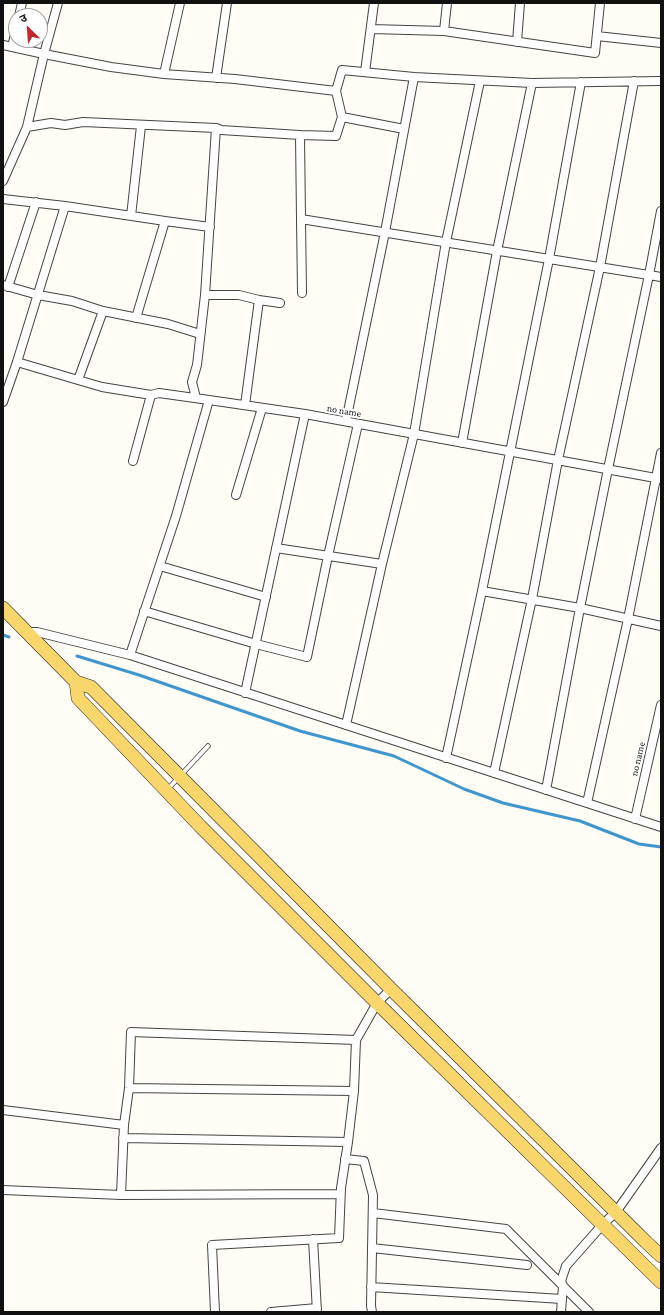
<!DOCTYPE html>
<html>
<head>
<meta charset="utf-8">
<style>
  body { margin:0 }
  #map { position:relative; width:664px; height:1315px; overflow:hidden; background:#fffdf5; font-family:"Crimson Pro","Noto Sans Devanagari",serif }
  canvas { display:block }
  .frame { position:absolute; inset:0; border:4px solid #111; pointer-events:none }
  .north { position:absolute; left:8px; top:8px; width:40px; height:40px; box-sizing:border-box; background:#fff; border:1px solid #a0a0a0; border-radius:50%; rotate:335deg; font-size:11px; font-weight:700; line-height:16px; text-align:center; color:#111 }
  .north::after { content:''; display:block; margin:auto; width:14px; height:18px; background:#c4262e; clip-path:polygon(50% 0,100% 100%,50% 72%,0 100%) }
</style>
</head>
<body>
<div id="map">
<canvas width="664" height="1315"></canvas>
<div class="frame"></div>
<div class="north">उ</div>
</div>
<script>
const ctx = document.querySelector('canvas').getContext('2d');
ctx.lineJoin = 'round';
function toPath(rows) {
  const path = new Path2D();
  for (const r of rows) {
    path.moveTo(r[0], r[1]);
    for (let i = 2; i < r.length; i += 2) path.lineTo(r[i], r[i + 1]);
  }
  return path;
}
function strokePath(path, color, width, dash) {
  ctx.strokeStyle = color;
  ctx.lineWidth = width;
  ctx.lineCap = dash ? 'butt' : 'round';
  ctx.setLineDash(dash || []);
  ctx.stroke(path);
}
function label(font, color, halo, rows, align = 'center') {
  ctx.font = font + ' "Crimson Pro",serif';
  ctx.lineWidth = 4;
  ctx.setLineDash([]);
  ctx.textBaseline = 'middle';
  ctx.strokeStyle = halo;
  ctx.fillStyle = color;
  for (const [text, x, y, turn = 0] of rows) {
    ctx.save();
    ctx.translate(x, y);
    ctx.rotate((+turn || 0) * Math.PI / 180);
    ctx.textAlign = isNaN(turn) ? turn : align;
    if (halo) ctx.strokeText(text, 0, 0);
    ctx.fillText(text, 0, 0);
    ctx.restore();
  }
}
strokePath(toPath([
  [3,635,9,637],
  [77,656,139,675,300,731,394,756,464,789,503,803,580,821,639,844,661,847]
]), '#3f96cf', 3);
const lane = toPath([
  [168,789,208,746]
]);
const street = toPath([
  [19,16,22,3],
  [371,29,444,31,447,3],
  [444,31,595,53,600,3],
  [597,36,661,43],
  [517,42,520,3],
  [3,45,44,54,111,67,164,74,235,79,336,91,342,70,414,77],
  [12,47,16,30],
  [365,72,374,3],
  [164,74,180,3],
  [216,78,227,3],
  [342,117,404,129],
  [27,127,51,123,65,125,83,122,216,128],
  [3,181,27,127,44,54,58,3],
  [3,199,65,206,165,221],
  [131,216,141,126],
  [301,219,300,135,336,136,342,117,336,91],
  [3,285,38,295,72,301,103,311,168,324,200,334],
  [8,287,36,202],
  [302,293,301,219,661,277],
  [205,295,239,295,259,300,280,303],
  [103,311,78,380,102,387,151,395,159,393,209,400],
  [136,318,165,221,210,227],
  [17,362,78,380],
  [196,398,192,382,197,365,205,295,216,128,221,130,300,135],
  [3,402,17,362,65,206],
  [245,405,259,300],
  [346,421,385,232,414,77,532,83],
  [462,443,497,251,532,83,661,81],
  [133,461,151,395],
  [236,495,262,408],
  [276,548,382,564],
  [160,566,266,597],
  [482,591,580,608,661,626],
  [144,611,256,644,307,657,328,556,358,424],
  [28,632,37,632,130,655,661,827],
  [130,655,176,516,209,400,305,414],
  [245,693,305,414,661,479],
  [346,725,382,564,414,434,446,242,480,81],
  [446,758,482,591,549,259,581,82],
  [494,773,532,599,558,460,600,267,634,81],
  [546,790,580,608,608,469,649,275,661,211],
  [587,803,628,619,661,453],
  [635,819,661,705],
  [129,1088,354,1091,356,1040],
  [3,1110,124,1125],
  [123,1138,348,1142],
  [345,1159,364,1161,373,1195,371,1306,372,1312],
  [3,1190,121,1195,340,1194],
  [121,1195,124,1125,129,1088,131,1032,356,1040,377,1003,391,989],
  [373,1213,506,1229,589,1312],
  [313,1239,317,1312],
  [372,1248,527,1265],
  [371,1287,562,1299],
  [215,1312,212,1245,339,1238,341,1188,348,1142,354,1091],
  [271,1312,317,1308],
  [561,1312,563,1286,561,1281,566,1266,603,1224,616,1212,661,1148]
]);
const primary = toPath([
  [3,608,76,682,91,687,391,989,646,1242,661,1256],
  [76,682,78,698,200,826,377,1003,661,1282]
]);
strokePath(lane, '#444', 5.5);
strokePath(street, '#444', 10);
strokePath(primary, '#222', 14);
strokePath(lane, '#fff', 4);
strokePath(street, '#fff', 8);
strokePath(primary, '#f9d66b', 13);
label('10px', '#111', '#fff', [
  ["no name",344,411,10],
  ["no name",638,759,-77]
]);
</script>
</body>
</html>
